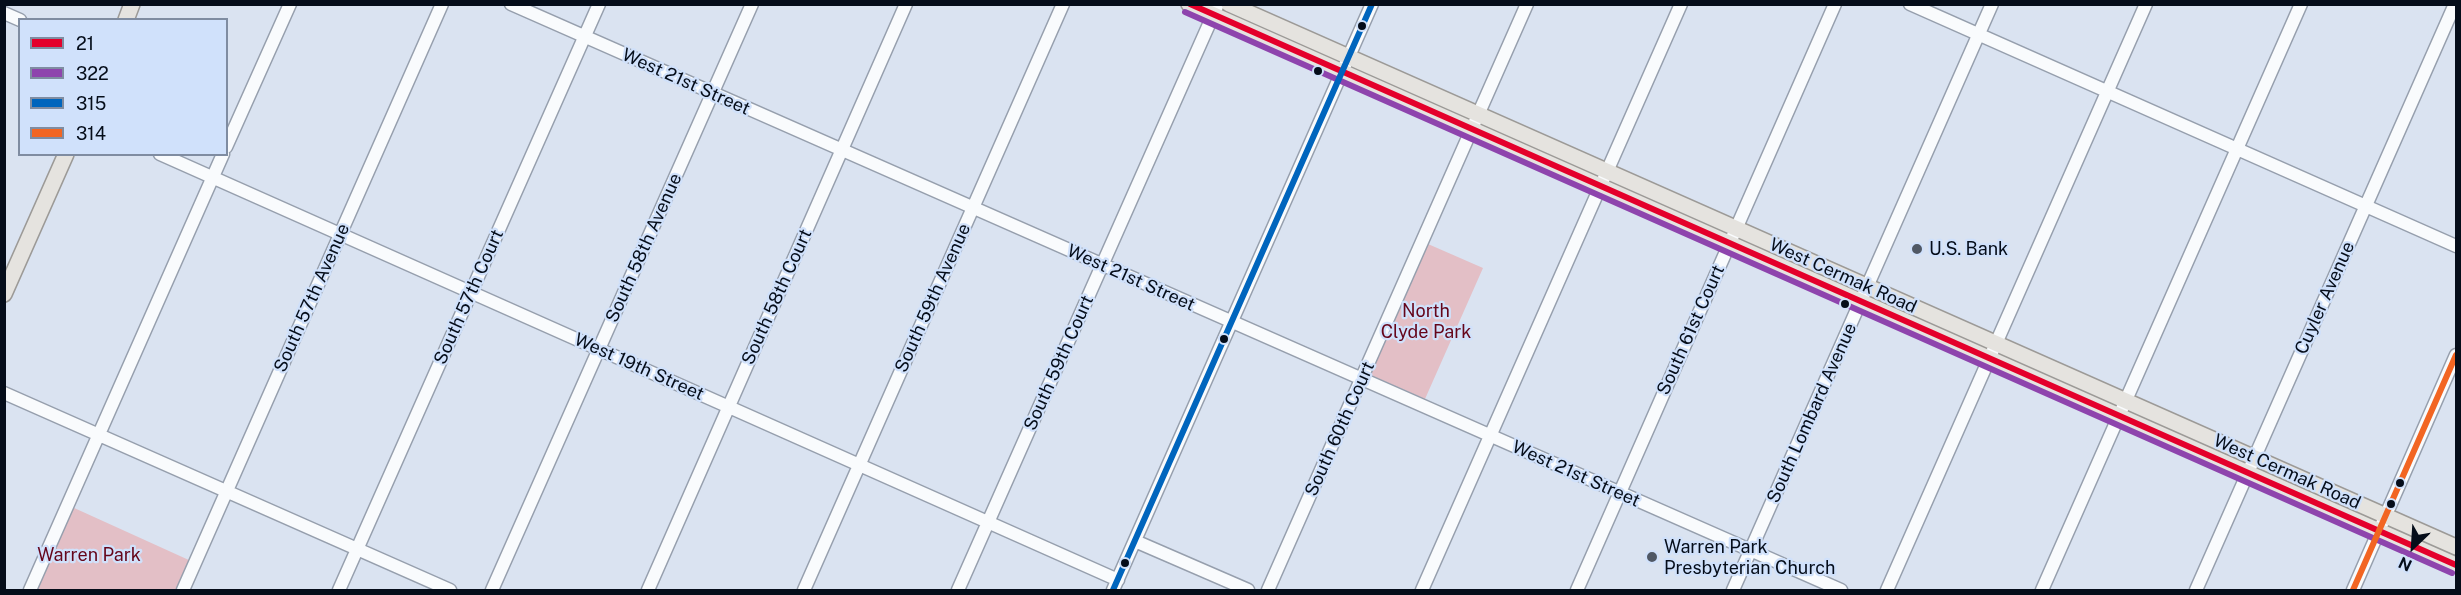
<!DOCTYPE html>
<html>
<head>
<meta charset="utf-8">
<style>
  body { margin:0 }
  #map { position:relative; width:2461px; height:595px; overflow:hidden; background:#dae3f1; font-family:"Public Sans",sans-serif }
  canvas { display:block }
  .frame { position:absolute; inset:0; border:6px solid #050d1a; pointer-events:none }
  .legend { position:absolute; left:18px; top:18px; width:210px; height:138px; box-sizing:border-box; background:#d0e1fb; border:2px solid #7f8ca1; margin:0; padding:8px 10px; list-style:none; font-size:18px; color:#050d1a }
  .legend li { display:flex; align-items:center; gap:12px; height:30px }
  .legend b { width:30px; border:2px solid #7f8ca1 }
  .north { position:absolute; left:2383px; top:517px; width:60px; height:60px; -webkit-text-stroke:4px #d0e1fb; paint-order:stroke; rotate:205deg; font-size:16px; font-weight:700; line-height:24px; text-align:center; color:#050d1a }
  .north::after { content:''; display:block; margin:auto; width:21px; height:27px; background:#050d1a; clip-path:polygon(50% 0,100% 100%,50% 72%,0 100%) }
</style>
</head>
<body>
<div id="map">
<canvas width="2461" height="595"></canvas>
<div class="frame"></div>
<ul class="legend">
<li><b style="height:8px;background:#e4002b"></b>21</li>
<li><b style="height:8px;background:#8e44ad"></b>322</li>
<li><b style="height:8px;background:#0065bd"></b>315</li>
<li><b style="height:8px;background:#f26522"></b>314</li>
</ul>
<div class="north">N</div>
</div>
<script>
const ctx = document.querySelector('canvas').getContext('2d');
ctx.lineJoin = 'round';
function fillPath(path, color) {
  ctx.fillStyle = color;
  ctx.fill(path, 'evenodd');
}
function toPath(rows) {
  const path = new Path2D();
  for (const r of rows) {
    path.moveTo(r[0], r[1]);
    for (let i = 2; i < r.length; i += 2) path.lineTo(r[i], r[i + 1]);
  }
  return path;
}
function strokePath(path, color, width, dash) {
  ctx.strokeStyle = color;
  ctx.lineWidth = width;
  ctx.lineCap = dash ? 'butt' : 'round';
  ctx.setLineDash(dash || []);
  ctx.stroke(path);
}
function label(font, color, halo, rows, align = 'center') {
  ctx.font = font + ' "Public Sans",sans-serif';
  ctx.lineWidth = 4.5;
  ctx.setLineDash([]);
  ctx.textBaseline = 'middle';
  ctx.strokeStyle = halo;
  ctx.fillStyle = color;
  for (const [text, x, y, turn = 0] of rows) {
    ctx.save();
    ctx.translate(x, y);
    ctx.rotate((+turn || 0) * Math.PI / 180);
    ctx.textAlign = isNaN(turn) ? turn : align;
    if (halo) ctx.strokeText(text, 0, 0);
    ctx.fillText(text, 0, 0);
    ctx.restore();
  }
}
fillPath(toPath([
  [1428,244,1483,268,1425,399,1370,375],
  [72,507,191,561,178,590,34,590]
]), '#e3bfc6');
const minor = toPath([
  [511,4,1841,590],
  [1910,4,2456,246],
  [4,13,20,20],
  [226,147,290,4],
  [160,154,1118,580],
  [4,393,450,590],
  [1135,541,1248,590],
  [30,590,223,154],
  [183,590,442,4],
  [339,590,599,4],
  [492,590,752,4],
  [648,590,906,4],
  [804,590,1063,4],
  [958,590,1218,4],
  [1113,590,1372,4],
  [1268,590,1527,4],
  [1422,590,1681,4],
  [1577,590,1835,4],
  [1733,590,1992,4],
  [1887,590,2146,4],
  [2042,590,2301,4],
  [2196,590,2455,4],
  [2353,590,2456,355]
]);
const major = toPath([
  [1189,4,2456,565],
  [1229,4,2456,547],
  [126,20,132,4],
  [4,294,66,154]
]);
strokePath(minor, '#969fad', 15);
strokePath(major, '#9c9a97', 18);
strokePath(minor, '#f9fbfd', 12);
strokePath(major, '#e5e3df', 15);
strokePath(toPath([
  [1190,4,2456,565]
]), '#e4002b', 6);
strokePath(toPath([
  [1185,12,2452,573]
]), '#8e44ad', 6);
strokePath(toPath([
  [1113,590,1372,4]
]), '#0065bd', 6);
strokePath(toPath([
  [2353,590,2456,355]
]), '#f26522', 6);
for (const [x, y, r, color] of [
  [1362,26,5,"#050d1a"],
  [1318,71,5,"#050d1a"],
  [1917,249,6,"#505865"],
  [1845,304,5,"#050d1a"],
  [1224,339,5,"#050d1a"],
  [2400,483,5,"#050d1a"],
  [2391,504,5,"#050d1a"],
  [1652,557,6,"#505865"],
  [1125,563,5,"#050d1a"]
]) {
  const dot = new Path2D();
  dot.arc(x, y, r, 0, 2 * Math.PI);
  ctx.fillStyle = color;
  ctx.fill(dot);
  strokePath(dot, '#d0e1fb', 2);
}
label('18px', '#050d1a', '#d0e1fb', [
  ["West 21st Street",686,82,24],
  ["South 58th Avenue",644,248,-66],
  ["West Cermak Road",1843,276,24],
  ["West 21st Street",1131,278,24],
  ["South 57th Court",469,297,-66],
  ["South 58th Court",777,297,-66],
  ["South 57th Avenue",312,298,-66],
  ["South 59th Avenue",933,298,-66],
  ["Cuyler Avenue",2325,298,-66],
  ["South 61st Court",1691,330,-66],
  ["South 59th Court",1059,363,-66],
  ["West 19th Street",639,367,24],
  ["South Lombard Avenue",1812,413,-66],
  ["South 60th Court",1340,429,-66],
  ["West Cermak Road",2287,472,24],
  ["West 21st Street",1576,474,24]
]);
label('18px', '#050d1a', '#d0e1fb', [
  ["U.S. Bank",1929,249],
  ["Warren Park",1664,547],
  ["Presbyterian Church",1664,568]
], 'left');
label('18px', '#65051a', '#d0e1fb', [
  ["North",1426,311],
  ["Clyde Park",1426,332],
  ["Warren Park",89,555]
]);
</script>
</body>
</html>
